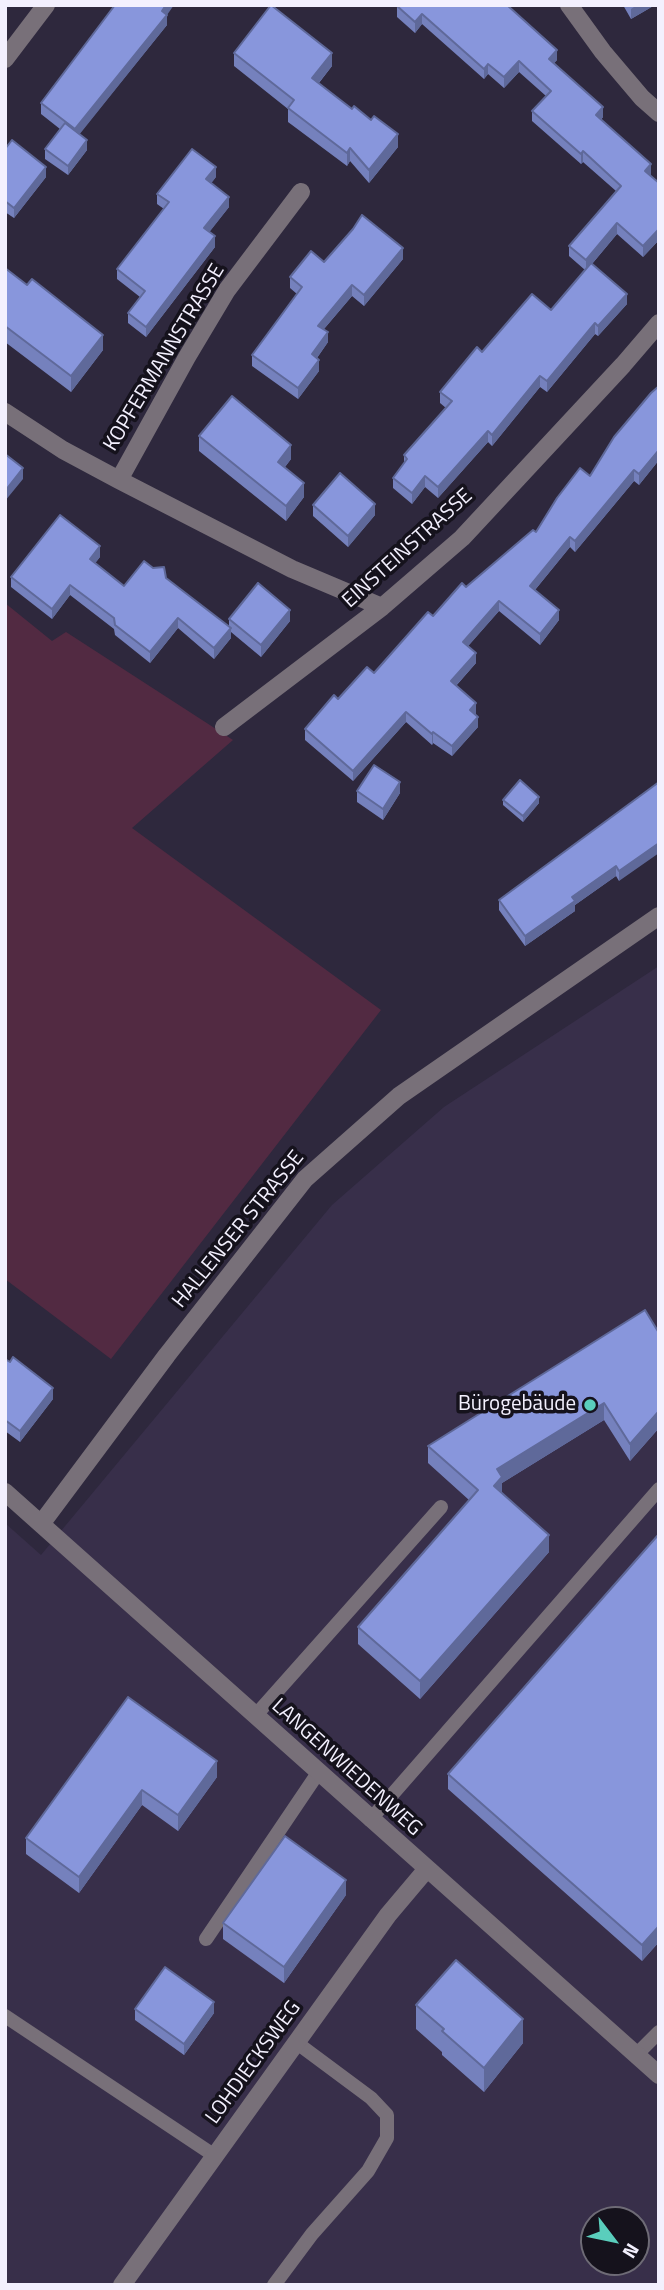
<!DOCTYPE html>
<html>
<head>
<meta charset="utf-8">
<style>
  body { margin:0 }
  #map { position:relative; width:664px; height:2290px; overflow:hidden; background:#2e283d; font-family:"Titillium Web",sans-serif }
  canvas { display:block }
  .frame { position:absolute; inset:0; border:7px solid #f3f0fe; pointer-events:none }
  .north { position:absolute; left:580px; top:2206px; width:70px; height:70px; box-sizing:border-box; background:#15121c; border:2px solid #6e6b76; border-radius:50%; rotate:122deg; font-size:19px; font-weight:700; line-height:28px; text-align:center; color:#f3f0fe }
  .north::after { content:''; display:block; margin:auto; width:24px; height:32px; background:#5acebc; clip-path:polygon(50% 0,100% 100%,50% 72%,0 100%) }
</style>
</head>
<body>
<div id="map">
<canvas width="664" height="2290"></canvas>
<div class="frame"></div>
<div class="north">N</div>
</div>
<script>
const ctx = document.querySelector('canvas').getContext('2d');
ctx.lineJoin = 'round';
function fillPath(path, color) {
  ctx.fillStyle = color;
  ctx.fill(path, 'evenodd');
}
function toPath(rows) {
  const path = new Path2D();
  for (const r of rows) {
    path.moveTo(r[0], r[1]);
    for (let i = 2; i < r.length; i += 2) path.lineTo(r[i], r[i + 1]);
  }
  return path;
}
function strokePath(path, color, width, dash) {
  ctx.strokeStyle = color;
  ctx.lineWidth = width;
  ctx.lineCap = dash ? 'butt' : 'round';
  ctx.setLineDash(dash || []);
  ctx.stroke(path);
}
function label(font, color, halo, rows, align = 'center') {
  ctx.font = font + ' "Titillium Web",sans-serif';
  ctx.lineWidth = 7;
  ctx.setLineDash([]);
  ctx.textBaseline = 'middle';
  ctx.strokeStyle = halo;
  ctx.fillStyle = color;
  for (const [text, x, y, turn = 0] of rows) {
    ctx.save();
    ctx.translate(x, y);
    ctx.rotate((+turn || 0) * Math.PI / 180);
    ctx.textAlign = isNaN(turn) ? turn : align;
    if (halo) ctx.strokeText(text, 0, 0);
    ctx.fillText(text, 0, 0);
    ctx.restore();
  }
}
fillPath(toPath([
  [659,966,659,2285,5,2285,5,1523,41,1555,332,1205,444,1107],
  [594,2220,636,2220,636,2262,594,2262]
]), '#382f4a');
fillPath(toPath([
  [5,603,52,641,66,632,233,740,132,828,381,1010,111,1359,5,1279]
]), '#522a42');
strokePath(toPath([
  [255,1716,441,1507],
  [370,1820,659,1489],
  [206,1939,318,1773],
  [5,2016,215,2156],
  [636,2055,659,2032],
  [274,2285,312,2234,368,2171,387,2138,387,2115,371,2098,297,2043]
]), '#787079', 14);
strokePath(toPath([
  [569,5,603,52,642,98,659,113],
  [5,59,46,5],
  [5,412,63,450,119,480,292,569,382,607],
  [119,480,187,357,227,290,301,192],
  [224,727,382,607,462,538,623,365,659,323],
  [5,1492,659,2075],
  [41,1524,167,1355,305,1179,399,1096,659,916],
  [122,2285,388,1915,426,1870]
]), '#787079', 18);
fillPath(toPath([
  [623,5,655,5,631,19],
  [397,6,510,8,557,60,554,63,603,117,601,120,651,175,650,176,659,183,659,240,643,257,617,234,592,264,627,304,598,336,595,334,547,392,540,387,492,446,488,442,438,498,425,487,412,504,393,488,393,478,404,464,404,455,446,408,440,403,440,392,482,352,551,310,585,270,569,256,569,246,616,191,583,162,581,164,532,121,532,111,546,96,519,72,504,88,488,74,484,79,422,24,415,33,397,17],
  [167,15,167,25,79,134,87,150,68,175,45,159,45,149,60,129,41,114,41,103],
  [234,53,332,66,319,83,398,147,369,183,350,161,347,166,288,122,288,109,234,66],
  [5,149,46,177,14,218,5,212],
  [216,177,211,183,229,207,209,232,215,247,146,337,128,323,128,313,140,297,117,279,117,269,164,209,157,204,157,194],
  [403,259,364,306,352,296,324,329,328,342,317,358,319,371,298,399,252,366,252,355,297,294,290,288,290,277,324,262],
  [5,268,103,350,71,392,5,342],
  [659,386,659,460,639,485,634,481,575,552,570,547,535,590,559,620,540,645,499,611,468,646,476,663,456,686,476,714,475,715,478,727,452,756,433,743,432,745,406,722,353,781,305,740,305,729,338,699,374,673,433,616,466,587,536,532,590,476],
  [199,436,291,459,285,467,304,497,286,521,199,451],
  [313,505,375,515,348,547,313,516],
  [100,557,95,563,124,586,166,578,229,627,229,619,290,621,261,657,231,632,231,638,214,659,178,628,150,663,115,635,114,629,70,595,52,619,11,587,11,577],
  [659,782,619,881,616,876,575,905,575,911,525,946,499,910,499,900],
  [357,791,400,793,383,820,357,802],
  [503,800,539,803,523,822,503,805],
  [659,1333,659,1428,630,1461,604,1420,502,1483,502,1493,549,1552,420,1699,358,1644,358,1627,469,1500,428,1463,428,1446],
  [5,1359,53,1399,20,1442,5,1431],
  [659,1534,659,1942,642,1961,448,1789,448,1774],
  [128,1697,217,1777,178,1831,142,1805,79,1893,26,1854,26,1838],
  [346,1895,284,1983,223,1939,223,1923],
  [416,2005,523,2043,484,2092,442,2055,442,2052,416,2029],
  [135,2009,214,2013,184,2055,135,2020]
]), '#7581bd');
fillPath(toPath([
  [166,5,174,5,167,15,167,25,75,140,75,129],
  [637,5,655,5,631,19,631,9],
  [422,14,422,24,415,33,415,22],
  [557,50,557,60,549,69,549,59],
  [332,53,332,66,312,91,312,78],
  [519,61,519,72,504,88,504,77],
  [488,64,488,74,484,79,484,69],
  [603,107,603,117,596,125,596,115],
  [398,134,398,147,369,183,369,170],
  [87,140,87,150,68,175,68,166],
  [350,148,350,161,347,166,347,153],
  [583,151,583,162,581,164,581,154],
  [651,164,651,175,645,181,645,171],
  [46,167,46,177,14,218,14,208],
  [216,167,216,177,206,190,206,179],
  [229,197,229,207,204,239,204,228],
  [617,223,617,234,586,271,586,260],
  [659,229,659,240,643,257,643,246],
  [215,236,215,247,146,337,146,327],
  [403,248,403,259,364,306,364,295],
  [352,285,352,296,318,336,318,326],
  [627,294,627,304,598,336,598,326],
  [595,323,595,334,547,392,547,381],
  [328,332,328,342,312,365,312,354],
  [103,335,103,350,71,392,71,376],
  [319,360,319,371,298,399,298,388],
  [540,376,540,387,492,446,492,435],
  [488,431,488,442,438,498,438,487],
  [291,445,291,459,278,476,278,462],
  [659,450,659,460,639,485,639,474],
  [23,468,23,479,5,501,5,491],
  [634,470,634,481,575,552,575,541],
  [425,476,425,487,412,504,412,493],
  [304,483,304,497,286,521,286,506],
  [375,504,375,515,348,547,348,536],
  [570,537,570,547,530,596,530,586],
  [100,546,100,557,90,570,90,559],
  [70,585,70,595,52,619,52,609],
  [499,601,499,611,463,652,463,642],
  [290,610,290,621,261,657,261,645],
  [559,610,559,620,540,645,540,634],
  [178,618,178,628,150,663,150,652],
  [231,628,231,638,214,659,214,648],
  [476,653,476,663,451,691,451,681],
  [476,703,476,714,470,721,470,710],
  [406,712,406,722,353,781,353,771],
  [478,717,478,727,452,756,452,746],
  [433,732,433,743,432,745,432,734],
  [400,782,400,793,383,820,383,809],
  [539,797,539,803,523,822,523,816],
  [659,843,659,853,619,881,619,871],
  [616,866,616,876,575,905,575,911,525,946,525,936,572,897],
  [53,1388,53,1399,20,1442,20,1431],
  [604,1403,604,1420,502,1483,502,1494,494,1486,497,1469],
  [659,1411,659,1428,630,1461,630,1444],
  [549,1535,549,1552,420,1699,420,1681],
  [217,1761,217,1777,178,1831,178,1815],
  [142,1790,142,1805,79,1893,79,1877],
  [346,1880,346,1895,284,1983,284,1967],
  [659,1926,659,1942,642,1961,642,1945],
  [214,2002,214,2013,184,2055,184,2044],
  [523,2019,523,2043,484,2092,484,2068]
]), '#5f699a');
const building = toPath([
  [115,5,166,5,162,11,167,15,75,129,41,103,115,5],
  [271,5,332,53,312,78,352,109,354,106,371,120,374,116,398,134,369,170,350,148,347,153,288,108,294,100,234,53,271,5],
  [398,5,507,5,557,50,549,59,603,107,596,115,651,164,645,171,659,183,659,229,643,246,617,223,586,260,569,246,621,186,583,151,581,154,532,111,551,91,519,61,504,77,488,64,484,69,422,14,415,22,397,6,398,5],
  [65,123,87,140,68,166,45,149,65,123],
  [12,140,46,167,14,208,5,201,5,149,12,140],
  [192,149,216,167,206,179,229,197,204,228,215,236,146,327,128,313,145,291,117,269,169,202,157,194,192,149],
  [362,215,403,248,364,295,352,285,318,326,328,332,312,354,319,360,298,388,252,355,302,287,290,277,311,251,324,262,353,229,362,215],
  [591,263,627,294,598,326,595,323,547,381,540,376,492,435,488,431,438,487,425,476,412,493,393,478,407,459,404,455,452,401,440,392,477,347,482,352,532,294,551,310,591,263],
  [5,268,27,285,32,279,103,335,71,376,5,326,5,268],
  [659,386,659,450,639,474,634,470,575,541,570,537,530,586,559,610,540,634,499,601,463,642,476,653,451,681,476,703,470,710,478,717,452,746,433,732,432,734,406,712,353,771,305,729,334,695,338,699,367,667,374,673,428,612,433,616,462,583,466,587,533,530,536,532,557,498,580,468,590,476,614,437,651,393,659,386],
  [232,396,291,445,278,462,304,483,286,506,199,436,232,396],
  [5,454,23,468,5,491,5,454],
  [340,473,375,504,348,536,313,505,340,473],
  [60,515,100,546,90,559,124,586,144,561,153,568,164,567,166,578,231,628,214,648,178,618,150,652,115,625,114,618,70,585,52,609,11,577,60,515],
  [258,583,290,610,261,645,229,619,258,583],
  [374,765,400,782,383,809,357,791,374,765],
  [520,780,539,797,523,816,503,800,520,780],
  [659,782,659,843,619,871,616,866,572,897,575,901,525,936,499,900,659,782],
  [645,1310,659,1333,659,1411,630,1444,604,1403,497,1469,502,1477,494,1486,549,1535,420,1681,358,1627,478,1490,428,1446,645,1310],
  [13,1357,53,1388,20,1431,5,1420,5,1359,10,1362,13,1357],
  [659,1534,659,1926,642,1945,448,1774,659,1534],
  [128,1697,217,1761,178,1815,142,1790,79,1877,26,1838,128,1697],
  [285,1836,346,1880,284,1967,223,1923,285,1836],
  [456,1960,523,2019,484,2068,442,2031,444,2029,416,2005,456,1960],
  [165,1967,214,2002,184,2044,135,2009,165,1967]
]);
fillPath(building, '#8896dc');
strokePath(building, '#5f699a', 2);
for (const [x, y, r, color] of [
  [590,1405,7,"#5acebc"]
]) {
  const dot = new Path2D();
  dot.arc(x, y, r, 0, 2 * Math.PI);
  ctx.fillStyle = color;
  ctx.fill(dot);
  strokePath(dot, '#15121c', 2.5);
}
label('21px', '#f3f0fe', '#15121c', [
  ["KOPFERMANNSTRASSE",165,358,-59],
  ["EINSTEINSTRASSE",408,549,-42],
  ["HALLENSER STRASSE",239,1230,-51],
  ["LANGENWIEDENWEG",346,1768,42],
  ["LOHDIECKSWEG",254,2063,-54]
]);
label('21px', '#f3f0fe', '#15121c', [
  ["Bürogebäude",576,1405]
], 'right');
</script>
</body>
</html>
